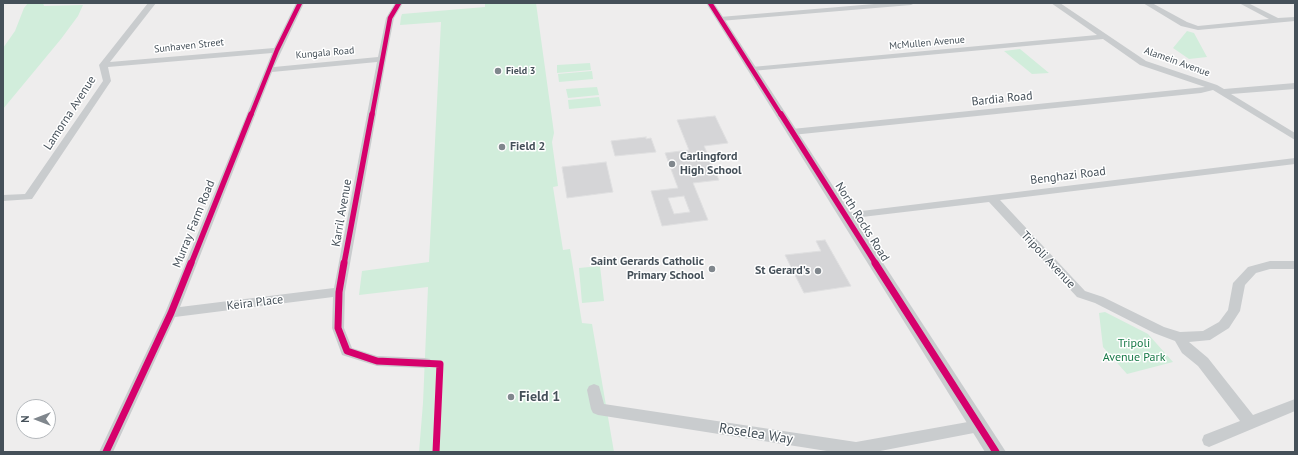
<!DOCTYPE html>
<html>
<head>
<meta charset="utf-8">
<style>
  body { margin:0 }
  #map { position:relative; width:1298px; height:455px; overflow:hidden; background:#eeeded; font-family:"PT Sans",sans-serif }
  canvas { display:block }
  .frame { position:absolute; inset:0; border:4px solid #455059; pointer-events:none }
  .north { position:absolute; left:16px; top:399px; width:40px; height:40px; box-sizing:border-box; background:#fff; border:1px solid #b5b9bd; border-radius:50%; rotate:270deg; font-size:11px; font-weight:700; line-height:16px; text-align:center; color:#455059 }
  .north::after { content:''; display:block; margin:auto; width:14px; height:18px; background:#80878d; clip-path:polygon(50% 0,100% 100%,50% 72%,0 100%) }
</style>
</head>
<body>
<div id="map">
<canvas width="1298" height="455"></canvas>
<div class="frame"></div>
<div class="north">N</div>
</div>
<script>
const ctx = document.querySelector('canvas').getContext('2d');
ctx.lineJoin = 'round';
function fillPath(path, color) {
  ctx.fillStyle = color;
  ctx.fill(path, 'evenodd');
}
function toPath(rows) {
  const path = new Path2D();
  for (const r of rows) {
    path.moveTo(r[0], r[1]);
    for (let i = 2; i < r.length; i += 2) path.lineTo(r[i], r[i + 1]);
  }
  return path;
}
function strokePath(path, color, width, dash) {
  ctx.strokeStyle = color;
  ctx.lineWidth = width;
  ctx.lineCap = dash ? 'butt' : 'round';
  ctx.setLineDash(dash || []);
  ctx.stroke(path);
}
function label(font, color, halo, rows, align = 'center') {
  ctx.font = font + ' "PT Sans",sans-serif';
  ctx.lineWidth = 3;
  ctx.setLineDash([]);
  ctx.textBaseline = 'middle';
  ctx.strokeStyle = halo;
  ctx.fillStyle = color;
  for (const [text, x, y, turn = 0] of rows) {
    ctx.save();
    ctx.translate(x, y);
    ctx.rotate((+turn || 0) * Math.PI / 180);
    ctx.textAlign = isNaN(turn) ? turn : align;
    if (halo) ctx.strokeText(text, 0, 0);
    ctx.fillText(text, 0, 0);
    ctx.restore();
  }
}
fillPath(toPath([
  [28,3,43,3,44,6,83,5,78,16,61,39,3,109,3,48,15,31,24,8],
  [485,3,538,3,536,3,554,133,552,142,558,186,553,187,563,250,570,249,582,323,592,324,614,452,419,452,423,403,428,287,359,295,362,271,429,262,441,22,400,25,401,17,402,14,485,7],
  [1187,31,1194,33,1207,57,1189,59,1173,48],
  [1020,49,1049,73,1032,74,1004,51],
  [590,63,591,70,557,73,557,65],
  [592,71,593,79,559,82,558,74],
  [597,87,599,95,568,98,566,89],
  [599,97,601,106,569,109,568,100],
  [600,266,604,301,582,303,579,268],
  [1105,312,1148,334,1173,362,1127,374,1103,347,1099,313]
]), '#d1eddb');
const building = toPath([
  [715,116,728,143,704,146,719,180,693,183,708,220,662,226,651,191,678,188,665,153,689,150,677,120,715,116],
  [684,196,690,212,674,214,668,198,684,196],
  [646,137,646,139,651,138,656,152,615,156,611,141,646,137],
  [606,162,613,192,567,198,562,167,606,162],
  [825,240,851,286,804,293,785,255,821,251,816,241,825,240]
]);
fillPath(building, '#d5d5d7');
strokePath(building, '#dfdfe0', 1);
fillPath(toPath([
  [148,3,156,3,110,62,274,48,296,3,304,3,274,67,378,57,386,18,395,3,403,3,394,18,386,59,345,292,344,328,352,348,377,356,425,358,430,359,432,363,430,367,425,368,377,366,342,355,332,328,333,297,175,317,113,452,99,452,165,313,272,53,108,67,111,81,32,199,3,201,3,195,25,194,103,81,99,65,148,3],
  [377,62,334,288,180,307,272,72,377,62],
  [886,3,915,3,911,5,720,21,716,19,720,17,886,3],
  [1051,3,1060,3,1146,61,1217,85,1224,89,1295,83,1295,89,1231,94,1295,133,1295,140,1213,90,1201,93,792,135,787,132,792,129,1205,87,1140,65,1103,39,752,71,748,69,752,67,1097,35,1051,3],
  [1143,3,1152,3,1187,22,1198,26,1269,19,1239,3,1248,3,1278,18,1295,17,1295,21,1198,30,1181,26,1143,3],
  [1295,158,1295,164,1000,200,1085,291,1103,297,1164,327,1180,332,1203,331,1219,322,1228,310,1233,283,1248,267,1270,261,1295,261,1295,269,1270,269,1256,273,1245,285,1240,311,1229,328,1210,340,1189,342,1208,358,1253,415,1295,399,1295,411,1209,447,1204,445,1202,440,1204,435,1240,421,1198,366,1182,353,1175,341,1154,333,1095,303,1077,297,989,202,845,219,840,216,845,213,1295,158],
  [594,384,599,386,604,404,856,442,979,420,984,422,986,426,984,430,979,432,875,452,833,452,598,415,593,413,591,409,587,390,589,386,594,384]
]), '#c9ccce');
fillPath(toPath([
  [706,3,714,3,1006,452,985,452,706,3]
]), '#c9ccce');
strokePath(toPath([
  [710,3,781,115],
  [251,115,277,50,300,3],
  [372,115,390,18,399,3]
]), '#d6006c', 4.5);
strokePath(toPath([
  [781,114,876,264],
  [191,264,251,114],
  [344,264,372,114]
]), '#d6006c', 5.5);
strokePath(toPath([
  [344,263,339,292,338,328,347,351,377,361,440,364,436,452],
  [875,263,996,452],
  [106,452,171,313,191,263]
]), '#d6006c', 7);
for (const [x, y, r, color] of [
  [498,71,4,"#80878d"],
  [502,147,4,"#80878d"],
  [672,164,4,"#80878d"],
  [712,269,4,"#80878d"],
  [818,271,4,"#80878d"],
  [511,397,4,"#80878d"]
]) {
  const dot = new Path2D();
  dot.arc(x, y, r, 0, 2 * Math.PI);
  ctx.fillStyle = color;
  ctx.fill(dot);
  strokePath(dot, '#fff', 1.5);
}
label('10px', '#455059', '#fff', [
  ["McMullen Avenue",927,43,-5],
  ["Sunhaven Street",189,46,-6],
  ["Kungala Road",325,53,-5],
  ["Alamein Avenue",1177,62,20]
]);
label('bold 10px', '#455059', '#fff', [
  ["Field 3",506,71]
], 'left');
label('12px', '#455059', '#fff', [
  ["Bardia Road",1002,99,-6],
  ["Lamorna Avenue",70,113,-57],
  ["Benghazi Road",1068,176,-7],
  ["Karril Avenue",342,213,-80],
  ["North Rocks Road",862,222,58],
  ["Murray Farm Road",194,224,-68],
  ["Tripoli Avenue",1048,260,47],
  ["Keira Place",255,303,-7]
]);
label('bold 12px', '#455059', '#fff', [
  ["Field 2",510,147],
  ["Carlingford",680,157],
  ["High School",680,171],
  ["Saint Gerards Catholic",704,262,"right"],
  ["Primary School",704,276,"right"],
  ["St Gerard's",810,271,"right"]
], 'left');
label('12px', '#177947', '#fff', [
  ["Tripoli",1134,344],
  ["Avenue Park",1134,358]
]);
label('bold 14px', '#455059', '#fff', [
  ["Field 1",519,397]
], 'left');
label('14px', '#455059', '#fff', [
  ["Roselea Way",756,434,9]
]);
</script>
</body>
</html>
